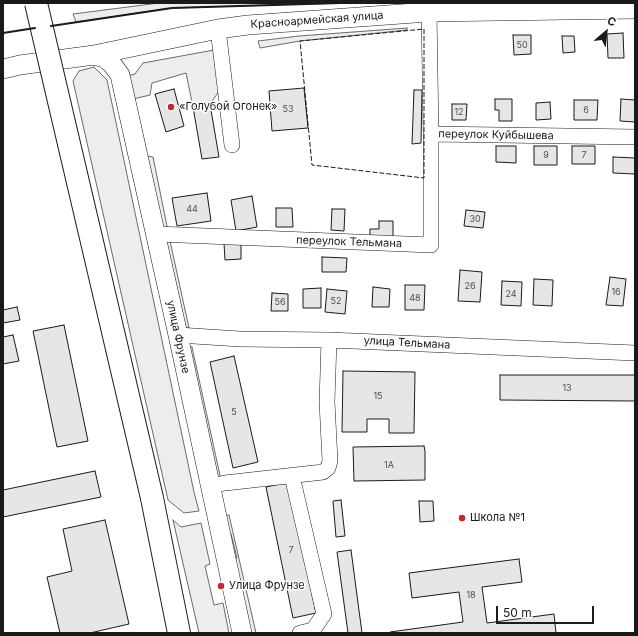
<!DOCTYPE html>
<html>
<head>
<meta charset="utf-8">
<style>
  body { margin:0 }
  #map { position:relative; width:638px; height:636px; overflow:hidden; background:#fff; font-family:Inter,sans-serif }
  canvas { display:block }
  .frame { position:absolute; inset:0; border:4px solid #1a1a1a; pointer-events:none }
  .north { position:absolute; left:586px; top:12px; width:40px; height:40px; -webkit-text-stroke:3px #fff; paint-order:stroke; rotate:28deg; font-size:11px; font-weight:700; line-height:16px; text-align:center; color:#1a1a1a }
  .north::after { content:''; display:block; margin:auto; width:14px; height:18px; background:#1a1a1a; clip-path:polygon(50% 0,100% 100%,50% 72%,0 100%) }
  .scale { position:absolute; left:496px; top:606px; width:98px; height:18px; box-sizing:border-box; border:2px solid #1a1a1a; border-top:0; padding-left:5px; font-size:12px; line-height:14px; white-space:nowrap; color:#1a1a1a; -webkit-text-stroke:3px #fff; paint-order:stroke }
</style>
</head>
<body>
<div id="map">
<canvas width="638" height="636"></canvas>
<div class="frame"></div>
<div class="north">С</div>
<div class="scale">50 m</div>
</div>
<script>
const ctx = document.querySelector('canvas').getContext('2d');
ctx.lineJoin = 'round';
function fillPath(path, color) {
  ctx.fillStyle = color;
  ctx.fill(path, 'evenodd');
}
function toPath(rows) {
  const path = new Path2D();
  for (const r of rows) {
    path.moveTo(r[0], r[1]);
    for (let i = 2; i < r.length; i += 2) path.lineTo(r[i], r[i + 1]);
  }
  return path;
}
function strokePath(path, color, width, dash) {
  ctx.strokeStyle = color;
  ctx.lineWidth = width;
  ctx.lineCap = dash ? 'butt' : 'round';
  ctx.setLineDash(dash || []);
  ctx.stroke(path);
}
function label(font, color, halo, rows, align = 'center') {
  ctx.font = font + ' Inter,sans-serif';
  ctx.lineWidth = 3;
  ctx.setLineDash([]);
  ctx.textBaseline = 'middle';
  ctx.strokeStyle = halo;
  ctx.fillStyle = color;
  for (const [text, x, y, turn = 0] of rows) {
    ctx.save();
    ctx.translate(x, y);
    ctx.rotate((+turn || 0) * Math.PI / 180);
    ctx.textAlign = isNaN(turn) ? turn : align;
    if (halo) ctx.strokeText(text, 0, 0);
    ctx.fillText(text, 0, 0);
    ctx.restore();
  }
}
const green = toPath([
  [159,3,341,3,172,8,76,22,73,14,159,3],
  [407,28,407,30,300,41,260,48,258,41,299,36,407,28],
  [214,50,220,90,210,104,193,107,186,73,152,83,150,95,129,100,127,76,135,74,143,63,214,50],
  [94,67,107,80,194,492,199,511,184,513,168,500,73,81,79,71,94,67],
  [143,155,153,157,168,231,162,231,143,155],
  [170,241,189,328,182,328,163,242,170,241],
  [192,347,221,480,216,481,184,348,192,347],
  [229,515,256,633,250,633,234,560,237,558,231,534,227,534,224,517,229,515],
  [173,520,181,527,201,523,210,564,205,566,214,605,223,603,229,633,199,633,173,520]
]);
fillPath(green, '#ededed');
strokePath(green, '#6a6a6a', 1);
const building = toPath([
  [623,33,624,58,608,58,607,34,623,33],
  [513,35,531,35,531,54,514,55,513,35],
  [562,36,574,36,575,52,563,53,562,36],
  [304,88,308,128,272,131,269,91,304,88],
  [174,89,184,126,166,132,155,94,174,89],
  [414,90,422,90,421,143,412,144,414,90],
  [495,99,512,99,512,121,499,121,499,110,495,110,495,99],
  [621,99,635,100,635,122,620,121,621,99],
  [574,100,598,100,597,120,574,120,574,100],
  [550,102,551,119,536,120,536,103,550,102],
  [210,104,219,157,202,159,193,107,210,104],
  [452,104,467,104,466,120,452,120,452,104],
  [496,146,516,146,516,163,496,162,496,146],
  [534,146,557,146,557,165,534,165,534,146],
  [572,146,595,146,595,164,572,164,572,146],
  [613,157,635,158,635,174,613,173,613,157],
  [207,193,211,221,177,226,172,198,207,193],
  [252,196,257,227,236,231,231,200,252,196],
  [276,208,292,208,293,227,276,227,276,208],
  [332,209,345,209,344,231,331,230,332,209],
  [466,210,485,212,483,228,464,226,466,210],
  [379,221,393,221,393,239,370,239,370,229,379,229,379,221],
  [224,243,241,243,241,259,225,260,224,243],
  [322,257,347,258,346,272,322,272,322,257],
  [460,270,482,272,480,302,458,301,460,270],
  [610,277,626,279,623,306,606,305,610,277],
  [534,279,553,280,552,306,533,305,534,279],
  [502,281,522,282,521,306,501,305,502,281],
  [405,285,425,285,424,310,405,310,405,285],
  [373,287,390,289,389,307,372,307,373,287],
  [321,288,321,308,303,308,303,289,321,288],
  [327,289,347,291,345,314,325,312,327,289],
  [272,293,288,294,288,311,271,311,272,293],
  [17,307,20,320,3,323,3,310,17,307],
  [64,325,88,441,57,447,33,331,64,325],
  [13,335,19,361,3,364,3,337,13,335],
  [234,356,258,462,233,468,210,362,234,356],
  [343,371,415,372,414,433,389,433,389,419,367,419,367,432,342,432,343,371],
  [500,375,635,375,635,401,500,400,500,375],
  [424,446,425,451,425,480,354,481,353,447,424,446],
  [95,471,101,497,3,517,3,490,95,471],
  [289,482,316,613,293,618,266,487,289,482],
  [341,500,345,536,336,537,333,501,341,500],
  [419,501,433,501,434,521,420,522,419,501],
  [105,520,129,624,90,633,60,633,47,577,72,571,63,529,105,520],
  [351,550,362,633,348,633,337,552,351,550],
  [519,559,522,582,482,587,487,623,554,614,556,633,390,633,390,632,463,622,459,592,412,598,409,573,519,559]
]);
fillPath(building, '#e6e6e6');
strokePath(building, '#1a1a1a', 1);
const minor = toPath([
  [429,12,431,134,635,137],
  [218,29,232,145],
  [156,234,431,245,431,134],
  [178,335,240,339,329,340,635,353],
  [292,476,324,614,313,630,300,633],
  [210,486,225,483,323,472,328,468,330,461,327,402,329,340]
]);
const major = toPath([
  [94,55,105,58,108,61,112,64,120,75,178,335,242,633],
  [3,69,20,65,94,55,218,29,248,25,429,12,635,9]
]);
const highway = toPath([
  [152,498,179,633]
]);
strokePath(minor, '#1a1a1a', 16);
strokePath(major, '#1a1a1a', 20);
strokePath(highway, '#1a1a1a', 24);
strokePath(minor, '#fff', 15);
strokePath(major, '#fff', 19);
strokePath(highway, '#fff', 22);
const highwayBridge = toPath([
  [36,3,152,498]
]);
strokePath(highwayBridge, '#1a1a1a', 24, []);
strokePath(highwayBridge, '#fff', 22);
strokePath(toPath([
  [424,29,424,178,312,165,300,41,424,29]
]), '#1a1a1a', 1, [5, 2]);
strokePath(toPath([
  [51,26,172,8,341,3],
  [3,33,35,28]
]), '#1a1a1a', 2);
for (const [x, y, r, color] of [
  [171,107,4,"#c62828"],
  [462,518,4,"#c62828"],
  [221,586,4,"#c62828"]
]) {
  const dot = new Path2D();
  dot.arc(x, y, r, 0, 2 * Math.PI);
  ctx.fillStyle = color;
  ctx.fill(dot);
  strokePath(dot, '#fff', 1.5);
}
label('9px', '#4d4d4d', null, [
  ["50",522,45],
  ["53",288,109],
  ["6",586,110],
  ["12",459,112],
  ["9",546,155],
  ["7",584,155],
  ["44",192,209],
  ["30",475,219],
  ["26",470,286],
  ["16",616,292],
  ["24",511,294],
  ["48",415,298],
  ["52",336,301],
  ["56",280,302],
  ["13",567,388],
  ["15",378,396],
  ["5",234,412],
  ["1А",389,465],
  ["7",291,550],
  ["18",471,595]
]);
label('11px', '#1a1a1a', '#fff', [
  ["Красноармейская улица",317,20,-4],
  ["переулок Куйбышева",496,135,1],
  ["переулок Тельмана",349,242,2],
  ["улица Фрунзе",178,337,78],
  ["улица Тельмана",407,343,3]
]);
label('11px', '#1a1a1a', '#fff', [
  ["«Голубой Огонек»",179,107],
  ["Школа №1",470,518],
  ["Улица Фрунзе",229,586]
], 'left');
</script>
</body>
</html>
